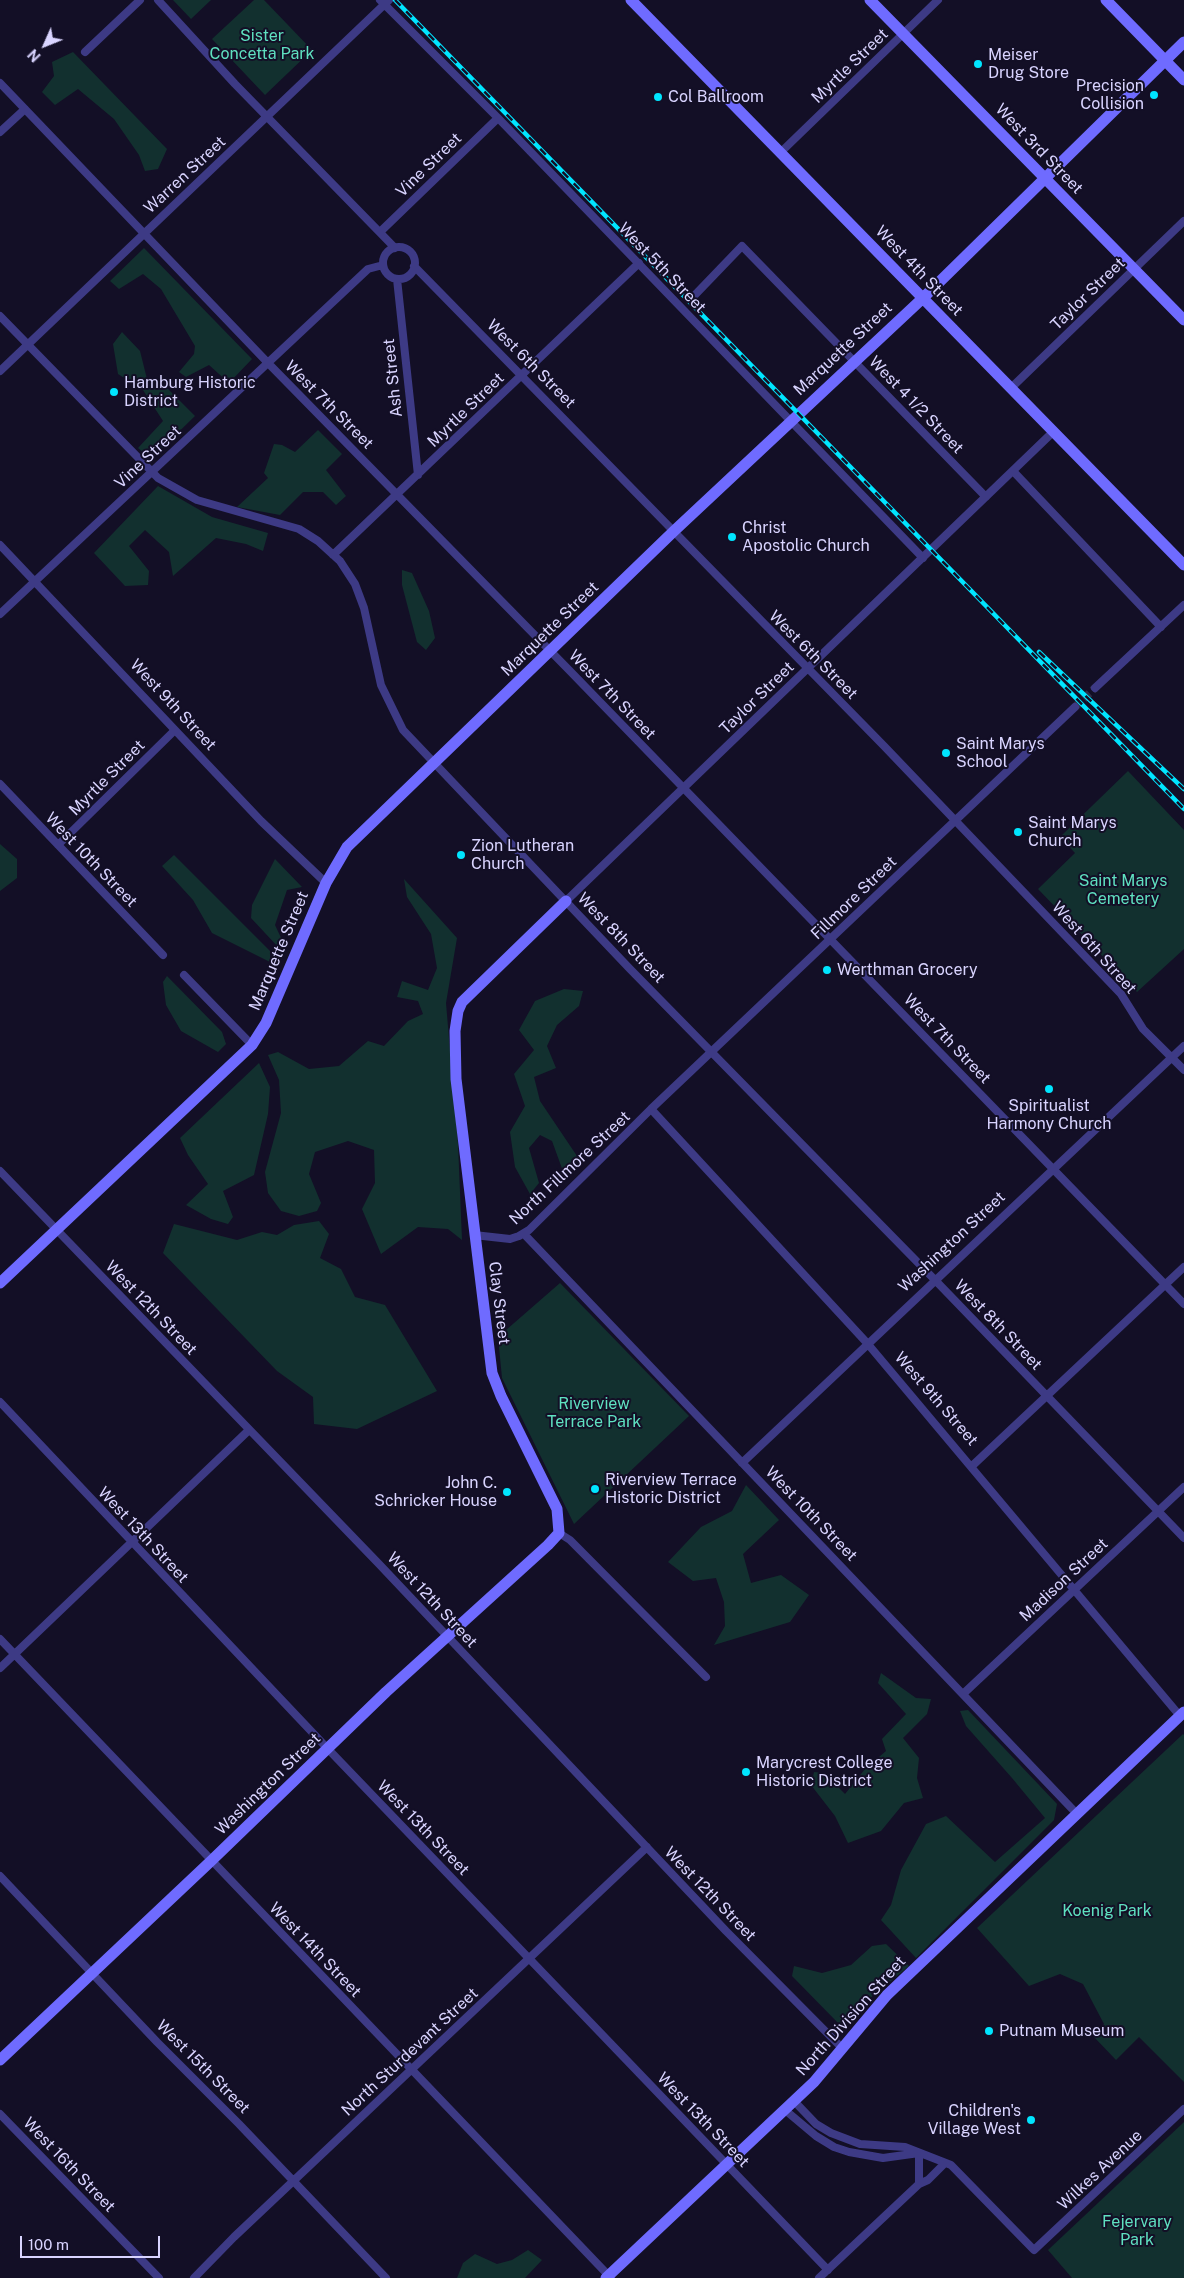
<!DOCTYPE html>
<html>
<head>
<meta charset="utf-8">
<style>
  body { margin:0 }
  #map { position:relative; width:1184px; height:2278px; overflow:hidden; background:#130f26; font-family:"Public Sans",sans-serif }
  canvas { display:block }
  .north { position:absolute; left:20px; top:20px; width:50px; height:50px; -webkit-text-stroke:4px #130f26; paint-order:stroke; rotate:226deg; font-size:14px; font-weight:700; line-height:20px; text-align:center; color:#d9d4ff }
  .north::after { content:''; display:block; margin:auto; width:18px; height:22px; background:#d9d4ff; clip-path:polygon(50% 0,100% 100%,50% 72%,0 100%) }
  .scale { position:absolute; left:20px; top:2236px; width:140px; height:22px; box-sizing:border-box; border:2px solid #d9d4ff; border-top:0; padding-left:6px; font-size:15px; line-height:18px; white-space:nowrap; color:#d9d4ff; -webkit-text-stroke:4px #130f26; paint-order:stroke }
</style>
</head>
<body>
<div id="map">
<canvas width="1184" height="2278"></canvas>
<div class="north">N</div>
<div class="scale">100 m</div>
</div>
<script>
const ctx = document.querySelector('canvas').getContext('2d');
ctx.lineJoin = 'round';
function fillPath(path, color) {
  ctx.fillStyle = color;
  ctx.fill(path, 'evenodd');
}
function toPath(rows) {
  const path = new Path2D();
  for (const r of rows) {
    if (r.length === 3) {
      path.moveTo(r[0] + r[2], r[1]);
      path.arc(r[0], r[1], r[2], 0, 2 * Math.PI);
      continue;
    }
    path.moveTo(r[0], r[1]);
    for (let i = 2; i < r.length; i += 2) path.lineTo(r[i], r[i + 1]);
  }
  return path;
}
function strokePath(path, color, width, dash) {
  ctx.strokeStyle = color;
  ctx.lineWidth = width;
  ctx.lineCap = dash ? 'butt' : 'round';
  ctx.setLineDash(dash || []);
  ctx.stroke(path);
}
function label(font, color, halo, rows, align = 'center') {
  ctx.font = font + ' "Public Sans",sans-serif';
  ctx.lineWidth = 4;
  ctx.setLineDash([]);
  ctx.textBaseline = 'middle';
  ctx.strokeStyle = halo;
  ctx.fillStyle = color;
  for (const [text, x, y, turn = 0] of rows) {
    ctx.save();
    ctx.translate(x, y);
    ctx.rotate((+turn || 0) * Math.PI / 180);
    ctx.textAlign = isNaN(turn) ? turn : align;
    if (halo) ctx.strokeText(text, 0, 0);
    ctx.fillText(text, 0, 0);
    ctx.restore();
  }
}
fillPath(toPath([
  [173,0,211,0,191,19],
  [254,0,264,0,312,50,265,95,212,39],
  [73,52,167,149,158,169,145,171,139,155,114,119,78,89,55,105,42,92,54,76,52,62],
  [144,248,252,359,229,383,209,365,186,377,179,372,194,354,195,346,161,289,143,274,119,289,110,281],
  [122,332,140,351,147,379,161,382,195,416,151,459,138,448,163,421,143,390,118,374,113,344],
  [318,430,342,454,326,470,346,496,336,505,323,492,303,492,280,515,237,507,268,478,264,473,274,444,282,445,295,452],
  [158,486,212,517,268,533,263,551,246,544,216,538,173,576,169,552,145,530,129,546,149,571,148,585,125,586,94,553],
  [402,570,412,573,429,611,435,638,426,650,417,642,402,585],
  [1128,771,1184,830,1184,949,1137,992,1038,889,1075,853,1060,837],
  [0,844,17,859,17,878,0,891],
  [174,855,270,951,270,962,212,933,193,900,162,866],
  [275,859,302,887,287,890,275,925,283,942,279,948,251,918,252,905],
  [404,879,457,938,446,1003,458,1144,462,1240,448,1229,418,1227,381,1254,362,1209,375,1183,374,1150,348,1141,315,1152,309,1174,321,1203,317,1211,299,1216,281,1211,268,1193,265,1172,281,1113,279,1080,268,1055,278,1052,309,1069,339,1066,368,1041,384,1046,408,1021,423,1014,418,1001,397,997,402,981,428,990,437,968,431,934,407,897],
  [167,976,222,1032,226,1044,218,1052,181,1031,166,1005,163,982],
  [564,989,583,991,579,1006,557,1025,547,1046,556,1068,534,1077,540,1101,579,1159,564,1174,552,1141,540,1135,529,1148,539,1183,530,1194,515,1167,510,1132,525,1106,514,1074,534,1050,519,1030,535,1001],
  [259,1063,270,1087,268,1114,254,1175,223,1191,233,1217,228,1224,211,1219,186,1205,208,1184,188,1155,180,1138],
  [319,1221,329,1234,320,1258,341,1269,355,1297,385,1305,437,1391,357,1429,314,1424,313,1397,277,1371,163,1253,174,1224,237,1240,262,1232,277,1235,294,1225],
  [560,1283,689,1416,574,1524,502,1378,498,1337],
  [746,1485,779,1520,743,1554,751,1583,781,1575,809,1595,790,1622,714,1645,725,1626,724,1602,716,1578,693,1581,668,1562,701,1527,732,1511],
  [881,1673,916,1698,931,1699,927,1714,903,1738,919,1758,917,1778,923,1798,904,1803,881,1831,848,1843,835,1816,811,1785,814,1772,824,1773,845,1794,865,1769,886,1751,882,1739,906,1714,878,1683],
  [968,1710,1057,1804,1054,1820,916,1958,881,1920,891,1905,901,1870,926,1824,946,1816,995,1862,1045,1818,1012,1778,966,1726,960,1711],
  [1183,1734,1184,1735,1184,2082,1139,2037,1116,2060,1094,2037,1104,2024,1083,1984,1060,1974,1029,1986,977,1928],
  [886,1944,909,1966,839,2024,792,1976,794,1966,822,1973,851,1965,872,1946],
  [1184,2122,1184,2278,1072,2278,1048,2250],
  [528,2250,542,2260,525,2278,457,2278,463,2263,475,2254,497,2264,512,2260]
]), '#12302f');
strokePath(toPath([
  [1075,707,1095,688]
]), '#312d47', 8, [8, 4]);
strokePath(toPath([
  [158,0,235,84,395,248],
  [380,0,498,118,923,558],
  [85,52,140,0],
  [0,83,268,363,569,670,1184,1304],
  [0,132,25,109],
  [781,152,938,0],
  [380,232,498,118],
  [399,263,16],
  [414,266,884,746,1121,994,1143,1029,1184,1070],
  [397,279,418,475],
  [692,298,742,246,986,497],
  [0,316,158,478,197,500,299,529,318,541,340,561,355,584,364,608,381,685,403,730,630,969,935,1280,1184,1538],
  [0,371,389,0],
  [1011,388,1184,221],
  [1013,471,1161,627],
  [0,545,261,821,326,883],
  [333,555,639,263],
  [0,614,368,269,383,265],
  [1095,688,1184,605],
  [0,784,163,955],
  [58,845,175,730],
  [566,901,1054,431],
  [184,975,252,1045],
  [651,1109,867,1343,1180,1716],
  [0,1171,379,1564,726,1931,843,2049],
  [524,1234,1077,1814],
  [474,1235,510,1239,519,1236,529,1230,651,1109,1075,707],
  [0,1402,328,1749,828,2270],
  [742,1463,1184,1046],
  [972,1466,1184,1267],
  [559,1533,570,1540,706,1677],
  [0,1639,611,2278],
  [0,1668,249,1430],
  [963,1694,1184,1487],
  [0,1876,157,2042,239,2124,386,2278],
  [795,2102,816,2124,831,2133,860,2144,905,2147,951,2165,1034,2250,1184,2109],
  [785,2110,816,2136,834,2147,849,2152,883,2158,919,2153],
  [0,2114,159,2278],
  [919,2153,919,2184],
  [194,2278,234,2237,647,1847],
  [819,2278,919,2184,928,2180,945,2163]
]), '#3d3a85', 8);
strokePath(toPath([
  [631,0,1184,565],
  [870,0,1184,320],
  [1106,0,1184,80],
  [0,1283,252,1045,266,1023,326,883,347,847,674,531,923,298,1184,42],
  [0,2060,211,1861,386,1692,548,1545,559,1533,557,1509,501,1396,492,1373,456,1079,455,1031,458,1011,462,1002,566,901],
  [606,2278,814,2082,887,1995,1184,1712]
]), '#6f6bff', 11);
const rail = toPath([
  [395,0,1184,809],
  [1039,652,1184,789]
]);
strokePath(rail, '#00e5ff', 4.5);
strokePath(rail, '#130f26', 2.5, [8]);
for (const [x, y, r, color] of [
  [978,64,5,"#00e5ff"],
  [1154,95,5,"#00e5ff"],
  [658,97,5,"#00e5ff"],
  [114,392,5,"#00e5ff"],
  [732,537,5,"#00e5ff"],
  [946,753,5,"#00e5ff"],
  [1018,832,5,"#00e5ff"],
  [461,855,5,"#00e5ff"],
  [827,970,5,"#00e5ff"],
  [1049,1089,5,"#00e5ff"],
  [595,1489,5,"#00e5ff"],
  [507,1492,5,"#00e5ff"],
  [746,1772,5,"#00e5ff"],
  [989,2031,5,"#00e5ff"],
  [1031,2120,5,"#00e5ff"]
]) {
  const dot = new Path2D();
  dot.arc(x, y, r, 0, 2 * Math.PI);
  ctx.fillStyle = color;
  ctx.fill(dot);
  strokePath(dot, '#130f26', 2);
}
label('16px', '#5fe0c0', '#130f26', [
  ["Sister",262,36],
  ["Concetta Park",262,54],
  ["Saint Marys",1123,881],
  ["Cemetery",1123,899],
  ["Riverview",594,1404],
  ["Terrace Park",594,1422],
  ["Koenig Park",1107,1911],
  ["Fejervary",1137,2222],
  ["Park",1137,2240]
]);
label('16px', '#d9d4ff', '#130f26', [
  ["Meiser",988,55],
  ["Drug Store",988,73],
  ["Precision",1144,86,"right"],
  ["Collision",1144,104,"right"],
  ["Col Ballroom",668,97],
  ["Hamburg Historic",124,383],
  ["District",124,401],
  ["Christ",742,528],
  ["Apostolic Church",742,546],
  ["Saint Marys",956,744],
  ["School",956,762],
  ["Saint Marys",1028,823],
  ["Church",1028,841],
  ["Zion Lutheran",471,846],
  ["Church",471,864],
  ["Werthman Grocery",837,970],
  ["Spiritualist",1049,1106,"center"],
  ["Harmony Church",1049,1124,"center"],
  ["Riverview Terrace",605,1480],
  ["Historic District",605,1498],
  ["John C.",497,1483,"right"],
  ["Schricker House",497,1501,"right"],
  ["Marycrest College",756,1763],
  ["Historic District",756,1781],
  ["Putnam Museum",999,2031],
  ["Children's",1021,2111,"right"],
  ["Village West",1021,2129,"right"]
], 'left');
label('16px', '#d9d4ff', '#130f26', [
  ["Myrtle Street",850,66,-44],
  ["West 3rd Street",1039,149,46],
  ["Vine Street",429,165,-44],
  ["Warren Street",185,175,-43],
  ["West 5th Street",662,268,46],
  ["West 4th Street",919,271,46],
  ["Taylor Street",1088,294,-44],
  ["Marquette Street",843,349,-43],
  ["West 6th Street",531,364,45],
  ["Ash Street",393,378,-96],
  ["West 7th Street",329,405,45],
  ["West 4 1/2 Street",916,405,46],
  ["Myrtle Street",466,410,-44],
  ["Vine Street",148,457,-43],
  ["Marquette Street",550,629,-44],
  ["West 6th Street",813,655,45],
  ["West 7th Street",612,695,46],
  ["Taylor Street",757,698,-44],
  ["West 9th Street",173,705,47],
  ["Myrtle Street",107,778,-45],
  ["West 10th Street",91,860,46],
  ["Fillmore Street",854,898,-44],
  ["West 8th Street",621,938,46],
  ["West 6th Street",1094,948,48],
  ["Marquette Street",279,951,-67],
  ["West 7th Street",947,1039,46],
  ["North Fillmore Street",570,1168,-43],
  ["Washington Street",952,1242,-43],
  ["Clay Street",499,1303,83],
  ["West 12th Street",151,1308,46],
  ["West 8th Street",998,1325,46],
  ["West 9th Street",936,1399,49],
  ["West 10th Street",811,1514,46],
  ["West 13th Street",143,1535,47],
  ["Madison Street",1064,1580,-43],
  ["West 12th Street",432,1600,47],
  ["Washington Street",268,1784,-44],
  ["West 13th Street",423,1828,46],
  ["West 12th Street",710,1894,46],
  ["West 14th Street",315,1950,46],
  ["North Division Street",851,2016,-48],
  ["North Sturdevant Street",410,2052,-43],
  ["West 15th Street",203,2067,45],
  ["West 13th Street",703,2120,46],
  ["West 16th Street",69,2165,46],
  ["Wilkes Avenue",1100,2170,-43]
]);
</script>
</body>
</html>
